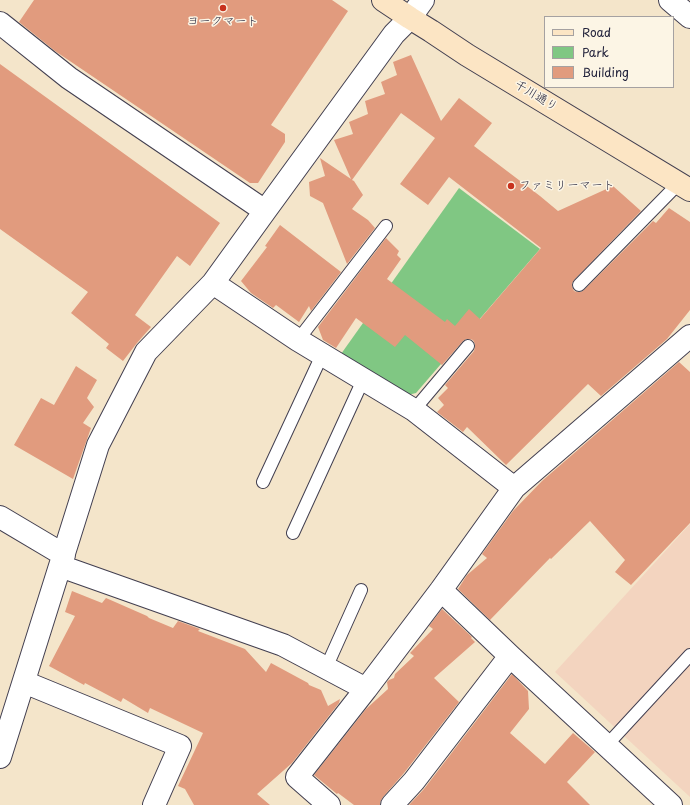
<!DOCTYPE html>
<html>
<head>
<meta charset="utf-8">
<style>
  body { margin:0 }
  #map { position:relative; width:690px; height:805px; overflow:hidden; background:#f4e5ca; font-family:"Playpen Sans",sans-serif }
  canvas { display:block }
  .legend { position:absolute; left:544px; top:16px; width:130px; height:72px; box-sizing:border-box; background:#fcf5e5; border:1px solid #a5a1a1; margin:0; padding:5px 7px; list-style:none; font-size:12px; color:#22223b }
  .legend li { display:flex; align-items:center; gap:8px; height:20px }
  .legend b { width:20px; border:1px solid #a5a1a1 }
</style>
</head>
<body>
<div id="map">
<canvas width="690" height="805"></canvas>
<ul class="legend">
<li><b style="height:5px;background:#fce5c4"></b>Road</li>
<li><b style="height:11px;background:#80c783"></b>Park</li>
<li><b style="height:11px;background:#e19b7e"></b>Building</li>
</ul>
</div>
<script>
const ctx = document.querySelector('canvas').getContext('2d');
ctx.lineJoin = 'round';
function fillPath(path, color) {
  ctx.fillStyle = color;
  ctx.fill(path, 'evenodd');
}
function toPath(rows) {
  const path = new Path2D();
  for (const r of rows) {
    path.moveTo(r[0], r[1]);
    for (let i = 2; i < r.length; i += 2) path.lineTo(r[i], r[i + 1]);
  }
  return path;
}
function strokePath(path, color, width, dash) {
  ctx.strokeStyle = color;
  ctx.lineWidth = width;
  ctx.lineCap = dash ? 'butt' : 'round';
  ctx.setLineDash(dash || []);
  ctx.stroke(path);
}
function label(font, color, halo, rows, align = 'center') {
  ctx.font = font + ' "Playpen Sans","Klee One",sans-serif';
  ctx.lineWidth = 3;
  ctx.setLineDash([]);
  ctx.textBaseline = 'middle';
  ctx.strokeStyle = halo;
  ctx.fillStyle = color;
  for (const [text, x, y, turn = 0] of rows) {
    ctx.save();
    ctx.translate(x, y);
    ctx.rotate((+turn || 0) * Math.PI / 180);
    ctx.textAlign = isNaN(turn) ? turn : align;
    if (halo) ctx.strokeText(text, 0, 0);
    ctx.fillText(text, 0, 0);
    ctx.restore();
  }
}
fillPath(toPath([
  [690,524,690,797,555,672]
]), '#f3d4bf');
fillPath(toPath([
  [459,188,540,249,416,393,408,395,341,354]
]), '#80c783');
fillPath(toPath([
  [34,0,332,0,348,11,271,125,285,134,285,142,258,183,250,183,55,51,19,22],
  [411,55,441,121,459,98,492,123,474,146,540,196,558,211,613,186,641,211,574,280,572,283,572,287,574,291,577,292,581,292,584,290,653,221,656,223,669,208,690,222,690,310,667,339,601,396,588,384,506,465,467,427,463,432,437,412,444,405,438,398,448,388,445,385,474,351,475,347,475,344,473,340,469,339,466,339,463,341,442,365,405,335,395,347,356,318,336,348,323,340,318,327,353,281,354,282,353,281,386,238,399,251,397,255,401,259,387,279,445,322,447,319,455,326,469,309,480,319,541,248,449,177,428,205,400,184,435,138,401,113,352,180,354,181,363,195,352,209,368,220,375,228,347,264,323,203,310,196,309,182,325,176,320,158,351,179,334,140,353,134,349,122,368,114,365,101,385,94,381,82,397,75,393,62],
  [0,64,220,223,190,266,177,256,135,315,151,327,137,343,123,361,106,348,109,344,71,313,88,292,0,229],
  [280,225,341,272,311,311,309,306,299,322,276,305,273,308,251,293,241,281,267,247,265,246],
  [679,362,690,372,690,523,631,585,615,572,625,560,590,521,551,559,550,558,490,620,458,589,467,575,487,558,482,554,513,511,542,481],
  [76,366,97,380,87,398,94,407,83,423,91,428,73,479,14,445,41,398,54,405],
  [72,591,102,603,106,598,147,616,149,618,173,628,178,621,200,629,198,631,245,649,266,672,271,663,308,683,309,685,321,690,328,706,340,699,339,703,292,763,257,794,270,805,194,805,185,789,178,786,203,733,150,708,148,713,123,698,121,702,85,683,84,685,49,666,75,616,65,612],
  [442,609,472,637,471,638,475,642,434,678,459,702,404,773,383,797,380,802,380,805,354,805,338,793,337,794,314,775,366,709,388,689,387,682,389,680,394,678,395,674,414,656,410,653,433,629,429,626],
  [512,674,528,691,529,709,510,733,545,764,573,733,595,752,567,782,590,805,409,805,424,789]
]), '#e19b7e');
const service = toPath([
  [579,285,679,183],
  [298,340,386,226],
  [414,410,468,346],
  [263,482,322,355],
  [293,533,363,380],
  [326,668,361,590],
  [606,746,690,655]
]);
const minor = toPath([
  [670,0,690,17],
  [0,23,69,78,265,211],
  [213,283,298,340,414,410,514,488],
  [0,517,64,555],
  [60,566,283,645,366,689,441,590,514,488,690,336],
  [441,590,510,656,671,805],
  [24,682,180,746,154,805],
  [0,757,98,445,146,352,213,283,265,211,394,34,410,18,423,0],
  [329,805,297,777,366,689],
  [392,805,414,781,510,656]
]);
const secondary = toPath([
  [383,0,410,18,431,31,467,55,690,190]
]);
strokePath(service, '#423f50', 14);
strokePath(minor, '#423f50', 24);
strokePath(secondary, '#423f50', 24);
strokePath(service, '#fff', 12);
strokePath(minor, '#fff', 22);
strokePath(secondary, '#fce5c4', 22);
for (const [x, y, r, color] of [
  [223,8,4,"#c8321e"],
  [511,186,4,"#c8321e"]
]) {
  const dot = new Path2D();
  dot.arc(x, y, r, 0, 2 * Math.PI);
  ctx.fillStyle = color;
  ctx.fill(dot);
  strokePath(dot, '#fcf5e5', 1.5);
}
label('12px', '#22223b', '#fcf5e5', [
  ["ヨークマート",223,22],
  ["ファミリーマート",519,186,"left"]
]);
label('12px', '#22223b', '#fcf5e5', [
  ["千川通り",536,96,31]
]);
</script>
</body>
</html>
